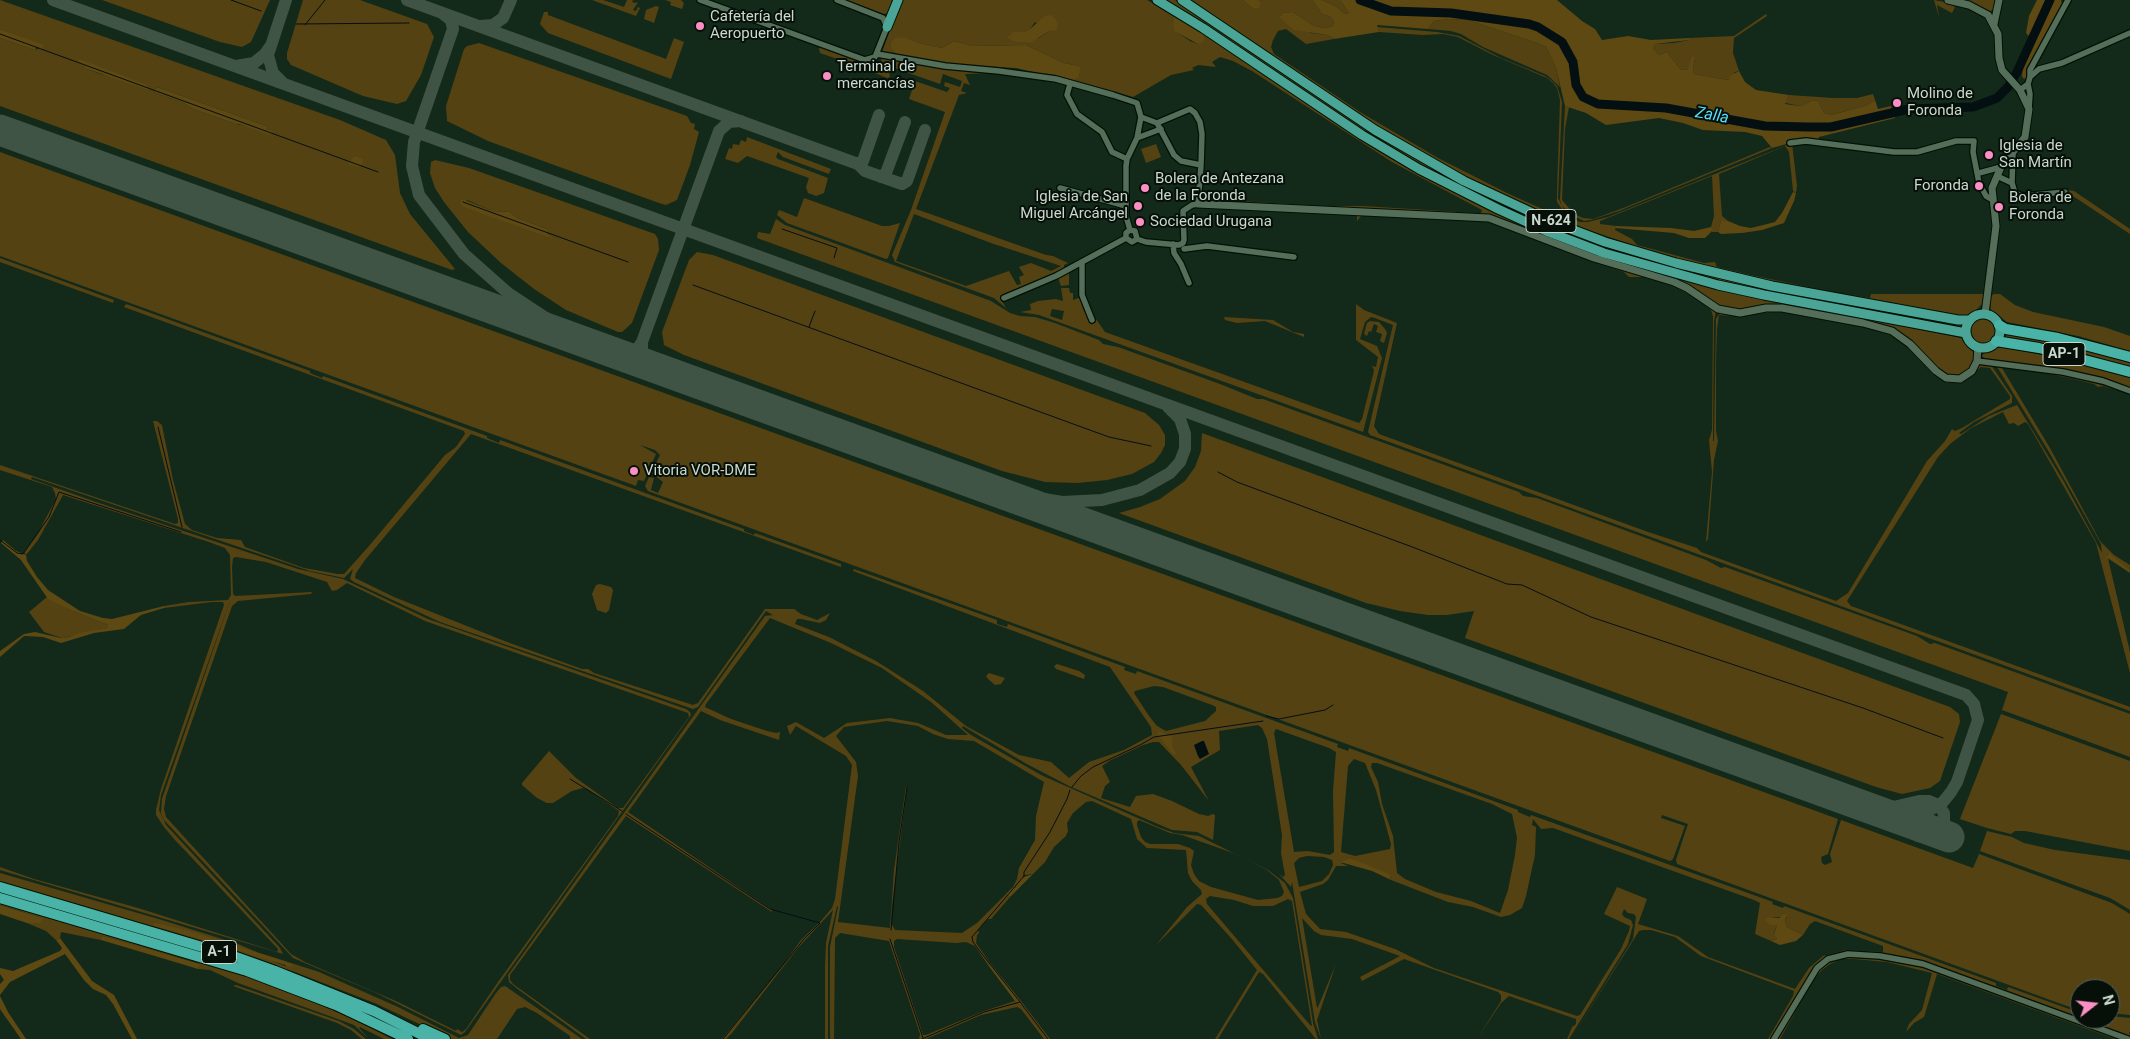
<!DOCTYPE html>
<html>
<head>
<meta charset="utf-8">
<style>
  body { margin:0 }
  #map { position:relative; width:2130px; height:1039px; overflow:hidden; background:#132a1a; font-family:Roboto,sans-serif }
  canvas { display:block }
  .north { position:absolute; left:2070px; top:979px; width:50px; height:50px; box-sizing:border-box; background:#061009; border:1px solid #546057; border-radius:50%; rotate:74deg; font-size:14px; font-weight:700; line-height:20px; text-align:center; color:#cad8cd }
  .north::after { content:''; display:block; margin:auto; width:18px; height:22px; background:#fb8fc4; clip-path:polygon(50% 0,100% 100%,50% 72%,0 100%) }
</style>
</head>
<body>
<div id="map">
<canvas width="2130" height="1039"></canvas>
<div class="north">N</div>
</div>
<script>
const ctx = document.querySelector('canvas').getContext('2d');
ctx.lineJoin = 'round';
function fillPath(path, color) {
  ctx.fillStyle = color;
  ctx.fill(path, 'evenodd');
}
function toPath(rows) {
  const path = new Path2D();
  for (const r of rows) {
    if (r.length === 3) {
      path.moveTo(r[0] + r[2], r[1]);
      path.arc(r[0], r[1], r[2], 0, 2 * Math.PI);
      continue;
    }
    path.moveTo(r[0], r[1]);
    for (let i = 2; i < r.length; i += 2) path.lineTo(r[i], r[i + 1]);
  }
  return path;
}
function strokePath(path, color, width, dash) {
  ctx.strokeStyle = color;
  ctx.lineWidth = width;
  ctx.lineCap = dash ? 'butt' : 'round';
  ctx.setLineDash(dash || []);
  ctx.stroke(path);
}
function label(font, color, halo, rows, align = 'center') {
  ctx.font = font + ' Roboto,sans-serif';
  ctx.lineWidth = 4;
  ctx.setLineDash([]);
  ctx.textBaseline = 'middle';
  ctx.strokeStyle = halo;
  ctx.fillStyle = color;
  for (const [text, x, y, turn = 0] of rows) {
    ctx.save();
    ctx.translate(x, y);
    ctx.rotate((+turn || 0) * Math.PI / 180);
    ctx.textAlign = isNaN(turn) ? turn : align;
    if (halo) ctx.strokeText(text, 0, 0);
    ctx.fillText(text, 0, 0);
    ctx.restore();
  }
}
fillPath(toPath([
  [0,0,340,120,386,140,395,155,400,193,410,214,455,269,452,270,0,106,0,38,35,50,44,46,0,29],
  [90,64,101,69,145,84,100,74,87,69,84,65],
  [157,87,266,126,266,129,273,131,236,124,193,109,182,102,153,92],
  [102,0,270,0,251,42,242,47,220,42],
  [303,0,360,0,427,24,434,37,421,75,406,101,397,104,363,96,291,65,287,59,287,53],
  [592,0,603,0,624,7,627,0,633,0,632,2,635,3,638,2,633,10,636,11,638,7,640,8,636,16],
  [665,0,681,0,684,3,682,9,670,5,671,2],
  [845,0,894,0,889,13,883,14],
  [901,0,1147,0,1173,15,1175,31,1190,41,1198,44,1204,34,1342,128,1390,158,1488,210,1550,237,1636,267,1716,288,1961,338,1975,354,1975,362,1965,375,1953,377,1940,372,1896,331,1780,306,1742,311,1723,308,1692,288,1549,240,1502,219,1487,215,1237,203,1237,201,1325,206,1363,206,1475,213,1481,213,1482,210,1392,162,1252,71,1233,61,1220,57,1212,62,1216,67,1198,65,1192,68,1194,70,1171,75,1133,97,1072,81,1079,66,1064,63,1026,45,973,46,954,41,942,48,919,43,903,37,891,42,890,47,899,58,883,54,882,52],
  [1035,22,1049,31,1039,38,1013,32,1024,32,1030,29],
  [1164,0,1175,0,1363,127,1466,187,1526,215,1562,229,1817,298,1963,325,1962,329,1755,290,1694,275,1603,248,1525,218,1432,172,1361,130,1186,13],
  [1189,0,1243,0,1252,8,1261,2,1258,0,1312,0,1322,14,1331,17,1334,22,1333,26,1326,28,1314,26,1293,12,1283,13,1279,17,1311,33,1327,35,1334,39,1306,44,1286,29,1278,31,1273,40,1271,47,1274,54,1360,112,1438,158,1507,193,1562,218,1566,215,1557,202,1557,192,1560,100,1557,88,1553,83,1547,78,1493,55,1458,37,1443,34,1423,35,1379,32,1377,27,1437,32,1459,36,1501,58,1545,76,1552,81,1557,86,1562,102,1558,198,1565,212,1579,222,1588,222,1608,217,1792,143,1797,186,1796,193,1793,191,1789,152,1785,146,1719,174,1722,216,1728,221,1721,221,1718,232,1712,232,1711,227,1714,216,1712,176,1600,221,1600,224,1616,226,1615,230,1632,239,1637,245,1704,263,1715,262,1717,267,1755,276,1828,291,1870,298,1871,294,1986,294,1984,302,1973,313,1962,317,1842,295,1771,281,1660,254,1567,223,1478,183,1401,141,1297,74],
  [1322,0,1340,0,1349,13,1345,14,1337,7],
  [1934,0,1954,4,1955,7,1952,13,1937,5,1939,17],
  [1958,0,1997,0,1995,9,1990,11,1975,4],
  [656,6,659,7,654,23,644,19,646,10],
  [544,12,548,12,548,15,666,59,674,38,684,42,671,79,548,33,540,24],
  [1766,14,1767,16,1734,38,1733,53,1739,71,1735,72,1728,80,1694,74,1693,68,1695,59,1688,69,1681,70,1667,52,1659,55,1653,48,1655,44,1674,43,1689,40,1689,38,1734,36],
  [1449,19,1468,20,1537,43,1546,47,1556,68,1560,87,1547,75,1483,47,1461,34,1451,31,1428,29,1434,21],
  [479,43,687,116,691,123,695,124,694,129,699,132,690,165,677,200,666,205,659,203,488,141,447,121,446,106,464,49,467,46],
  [821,47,867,63,869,70,820,53,819,48],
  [882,57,1063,82,1063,84,995,73,965,74,970,85,964,83,961,91,967,93,959,95,916,209,1046,255,1053,256,1068,263,1064,265,1064,270,1000,298,1006,308,994,298,895,262,892,255,911,210,945,112,909,99,915,81,947,92,950,88,944,86,945,82,960,87,962,81,943,74,940,84,883,64,881,61],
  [914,214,991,243,1061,266,1051,271,1031,263,1019,267,1024,275,1019,277,1021,284,1017,285,1009,271,966,286,896,261],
  [879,67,889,71,890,77,887,78,875,73,875,68],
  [1873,94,1875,100,1865,106,1831,115,1824,113,1818,101,1813,100,1801,106,1785,103,1789,95,1833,98,1857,98],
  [1565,106,1569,107,1565,129,1562,200,1574,214,1583,218,1593,219,1626,207,1770,147,1772,148,1619,211,1591,220,1584,221,1572,215,1562,206,1560,200],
  [747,137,831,169,829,174,783,157,778,152,776,157,778,159,828,178,824,193,816,196,808,193,806,187,809,178,747,156,738,163,725,159,729,148,732,149,733,144,739,145,741,140,746,142],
  [1156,144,1161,157,1146,163,1141,149],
  [0,152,1838,819,1828,854,1821,857,1822,863,1825,865,1832,862,1830,854,1841,820,1973,868,1979,854,2112,903,2130,914,2130,1015,2110,1013,2110,989,2080,989,2080,1010,2075,1009,1677,864,1676,860,1688,824,1662,815,1661,818,1685,826,1673,859,1670,861,648,491,645,486,649,477,654,478,651,490,658,493,663,482,651,473,660,455,655,450,640,445,656,454,644,481,638,480,636,486,0,256],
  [435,160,469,168,655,234,658,239,659,250,632,323,622,332,618,332,566,310,534,289,501,263,468,232,444,202,435,188,430,173,431,162],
  [467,200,493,211,510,212,517,218,547,229,547,233,551,235,464,207],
  [2067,190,2074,191,2130,229,2130,234,2079,200,2071,195,2066,195],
  [804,198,882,226,889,226,900,223,888,258,886,259,787,223,777,215,779,210,797,217],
  [1357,213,1496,221,1555,246,1619,269,1677,286,1690,292,1716,310,1714,321,1713,441,1714,441,1716,319,1720,313,1741,314,1765,310,1781,310,1879,329,1902,339,1935,373,1951,381,1966,378,1981,364,1991,365,2012,396,2012,403,1974,422,1959,433,1961,434,1989,416,2017,405,2064,482,2102,553,2101,544,2049,452,1996,365,2024,368,2070,376,2130,393,2130,394,2103,386,2098,387,2094,384,2070,378,2018,368,2002,368,2050,448,2100,541,2114,555,2130,565,2130,570,2109,554,2107,554,2130,652,2130,673,2096,543,2028,424,2025,422,2018,426,2014,423,2009,424,2003,412,1971,428,1950,444,1938,457,1847,601,1851,606,2130,707,2130,711,1370,435,1368,432,1393,325,1375,318,1371,317,1365,322,1360,339,1377,346,1382,358,1363,432,1039,315,1020,312,1031,310,1030,304,1038,301,1056,299,1063,301,1061,288,1069,288,1070,293,1073,293,1073,300,1081,297,1083,309,1090,319,1096,319,1105,332,1359,423,1362,419,1373,375,1374,370,1372,366,1376,367,1378,357,1356,340,1356,304,1364,310,1397,323,1374,426,1379,434,1648,532,1697,548,1701,552,1836,601,1848,593,1927,461,1945,441,1952,429,1955,431,1962,428,2010,399,2010,396,1990,368,1981,367,1964,381,1947,383,1935,376,1900,340,1879,330,1780,311,1737,316,1719,315,1717,329,1716,363,1716,431,1718,441,1714,460,1708,539,1706,542,1712,472,1709,440,1712,430,1713,316,1711,310,1699,300,1676,287,1643,277,1629,277,1624,272,1571,254,1491,221,1368,215,1361,216,1357,221],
  [1052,309,1064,311,1062,320,1050,316],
  [776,219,785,225,991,301,1010,313,1020,316,1035,317,1055,323,1099,340,1103,344,1118,347,1220,384,1257,399,1263,399,1373,439,1519,492,1523,496,1537,498,1706,560,1721,568,1725,567,1917,636,1930,644,1935,643,2130,714,2130,757,2002,710,2008,692,757,238,758,232,770,234],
  [697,252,713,255,1145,413,1159,425,1165,435,1165,445,1161,453,1154,462,1132,474,1107,480,1078,483,1045,482,1002,471,684,355,664,345,662,332,689,260],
  [0,258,114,300,113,303,0,262],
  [1069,273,1069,285,1061,286,1058,278],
  [1994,294,2000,294,2015,305,2033,312,2104,327,2130,336,2130,351,2078,336,2007,322,1991,310,1989,297],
  [126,304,310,371,310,373,322,378,323,376,487,436,487,438,499,443,500,440,744,529,744,531,754,535,755,533,841,564,841,567,849,570,471,434,365,560,356,573,355,578,394,597,507,642,582,669,588,669,594,673,693,705,698,703,765,609,794,609,801,614,817,620,830,613,826,620,820,623,801,619,797,619,795,624,829,637,876,661,923,691,966,726,1019,755,1051,762,1069,778,1089,762,1124,750,1152,735,1151,727,1110,667,853,571,854,569,997,620,997,624,1007,627,1008,624,1125,667,1124,670,1136,674,1137,671,1338,744,1337,747,1348,751,1349,748,1518,810,1518,812,1530,817,1531,815,1773,902,1772,904,1783,908,1784,906,1996,983,1996,986,2007,990,2008,987,2080,1013,2080,1019,1919,961,1884,954,1851,952,1828,956,1814,967,1772,1039,1768,1039,1793,996,1794,991,1701,956,1675,937,1651,930,1643,930,1639,931,1571,1039,1633,939,1636,917,1634,914,1628,913,1624,909,1622,914,1624,917,1631,920,1633,925,1628,944,1569,1039,1567,1039,1572,1027,1576,1024,1576,1019,1509,996,1501,1003,1477,1039,1501,1001,1501,995,1498,992,1404,959,1362,981,1360,977,1400,956,1352,939,1321,935,1314,931,1302,918,1317,1008,1318,1007,1336,964,1317,1020,1321,1039,1315,1022,1292,882,1291,887,1279,874,1283,877,1285,875,1281,853,1282,835,1267,739,1262,728,1258,725,1219,731,1220,750,1191,767,1209,801,1181,765,1159,742,1153,742,1143,745,1109,761,1102,766,1110,782,1105,786,1101,798,1130,807,1136,796,1153,794,1172,801,1199,814,1208,816,1213,814,1215,815,1213,840,1197,832,1172,830,1069,786,1025,763,963,726,962,728,971,735,1041,775,1158,827,1174,833,1199,836,1268,870,1285,883,1293,898,1313,1023,1318,1039,1316,1039,1263,974,1259,972,1218,1039,1215,1039,1257,970,1231,938,1201,905,1197,904,1156,945,1187,907,1202,894,1201,890,1192,881,1188,873,1186,850,1147,848,1137,839,1131,819,1092,801,1086,802,1073,813,1067,823,1068,831,1066,836,1054,847,1045,862,1033,874,1024,875,1015,888,1013,887,1017,879,1019,868,1035,840,1036,816,1044,782,974,741,948,739,933,734,918,726,887,721,844,727,836,736,856,762,858,776,838,922,890,928,894,870,906,786,907,787,892,906,891,923,895,930,962,933,977,923,1006,894,1010,897,991,919,988,919,978,930,979,933,977,935,976,943,990,963,988,965,975,946,966,942,956,943,897,939,894,941,894,947,923,1035,926,1035,984,1011,1015,1001,1019,1005,1024,1005,1050,1039,1044,1039,1021,1009,1017,1007,981,1015,926,1039,919,1039,920,1034,889,941,840,933,835,938,834,1039,830,1039,830,947,838,907,837,906,828,946,828,1039,825,1039,825,967,826,943,833,910,797,949,732,1033,726,1039,722,1039,783,965,801,940,820,922,832,908,835,899,852,765,846,756,796,726,790,735,787,726,796,722,824,738,847,723,890,718,918,723,946,735,968,735,931,702,882,668,831,643,770,618,706,704,705,707,731,719,767,731,776,733,780,732,779,740,720,720,701,711,628,812,772,910,772,912,626,816,510,975,510,980,513,984,590,1039,586,1039,519,990,509,982,508,975,765,616,773,615,766,611,698,707,693,709,440,622,354,582,350,579,353,569,344,578,310,571,32,477,31,479,96,502,298,569,343,579,428,619,686,709,690,712,691,715,465,1032,461,1035,374,992,293,958,164,820,161,813,162,799,231,598,161,795,159,810,166,825,280,948,283,954,0,870,0,867,34,879,138,908,277,952,278,949,175,840,164,827,156,815,156,810,161,789,224,605,223,602,212,602,164,608,164,606,189,602,228,600,231,595,230,555,225,548,209,542,63,495,38,540,26,555,24,552,37,535,56,499,55,493,52,487,0,470,0,465,175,524,178,523,178,519,153,421,157,421,162,425,173,480,185,524,192,530,217,538,241,540,245,547,304,568,338,574,344,574,369,546,445,455,456,447,465,434,464,431,124,307],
  [236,557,266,562,327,582,332,591,337,590,347,583,425,621,688,713,689,717,623,808,618,808,576,778,549,751,522,783,522,785,537,798,547,803,553,803,572,791,583,788,587,789,619,811,618,816,498,982,466,1029,462,1032,457,1029,456,1031,398,1002,305,962,291,954,166,817,164,809,166,796,232,606,238,601,311,594,312,592,235,596,233,594,232,568,233,558],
  [1154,686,1163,687,1212,705,1216,707,1216,711,1205,721,1166,731,1157,726,1149,716,1134,693,1135,691],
  [1276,729,1329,748,1336,752,1333,791,1334,852,1330,855,1308,851,1294,852,1274,733],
  [1354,759,1365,763,1376,790,1391,844,1390,849,1355,856,1341,852,1348,766],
  [1372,763,1377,763,1492,804,1512,814,1517,838,1515,855,1508,890,1500,913,1471,901,1436,892,1405,879,1397,873,1393,836,1382,804,1378,782,1371,767],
  [1533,819,1541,829,1553,828,1754,900,1760,903,1755,934,1771,941,1777,939,1774,933,1777,925,1770,917,1787,917,1785,921,1787,927,1803,935,1810,924,1815,921,1883,946,1883,952,1846,950,1823,956,1809,968,1795,989,1708,957,1678,936,1638,924,1647,899,1617,887,1604,914,1630,926,1629,931,1621,949,1580,1015,1577,1016,1434,968,1395,949,1346,932,1320,929,1306,914,1300,892,1323,884,1328,880,1336,866,1348,866,1341,863,1351,858,1391,878,1391,880,1448,902,1473,907,1501,917,1510,915,1522,908,1526,896,1535,855,1536,827,1532,825],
  [1139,820,1170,833,1182,835,1236,854,1267,870,1279,880,1284,892,1282,896,1277,898,1258,900,1211,887,1199,881,1194,874,1191,865,1194,851,1190,848,1178,844,1150,844,1145,842,1141,837,1137,825,1137,822],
  [1307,856,1324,857,1332,860,1333,865,1329,874,1322,881,1299,887,1294,863,1299,858],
  [1210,896,1234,900,1253,906,1273,906,1288,899,1292,901,1312,1026,1310,1025,1207,904,1206,899],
  [1224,317,1273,320,1293,332,1304,334,1304,337,1265,321,1237,323,1225,320],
  [1983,331,14],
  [1370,321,1379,322,1385,329,1387,333,1384,343,1380,341,1382,334,1376,332,1378,326,1374,324,1371,332,1369,331,1367,336,1364,334,1367,323],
  [2007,333,2104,354,2130,363,2130,367,2065,348,2006,337],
  [2000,347,2069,360,2103,369,2130,378,2130,389,2058,369,1985,359,1982,356,1984,353],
  [1202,433,1950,707,1959,714,1960,722,1940,781,1930,788,1902,794,1876,787,1465,638,1474,611,1447,615,1428,615,1400,611,1366,603,1119,513,1140,507,1160,499,1185,481,1195,467,1201,451],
  [600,584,611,587,613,590,609,610,606,613,597,610,592,594,596,585],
  [47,597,68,609,108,625,108,628,62,638,44,632,29,612],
  [1057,664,1079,671,1085,675,1084,679,1056,669,1054,666],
  [989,673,1005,678,1001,684,995,685,988,679,986,676],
  [2001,714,2130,761,2130,851,2025,831,2015,831,2011,834,1987,828,1960,819],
  [1987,831,2012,837,2024,843,2055,850,2130,860,2130,910,2110,898,1980,851],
  [0,873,162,920,238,944,259,953,154,925,157,927,265,958,285,966,289,963,285,961,319,972,398,1007,459,1038,468,1035,496,993,501,987,505,986,582,1039,570,1039,570,1036,537,1013,525,1007,517,1009,497,1039,451,1039,377,1004,295,972,191,938,67,904,0,882],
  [0,902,201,961,286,990,353,1019,392,1039,384,1039,360,1027,359,1028,369,1039,354,1025,238,983,210,970,198,969,199,963,103,936,100,937,101,940,61,932,60,938,56,940,46,931,27,923,40,923,42,918,0,905],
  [1841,956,1875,958,1930,969,2120,1039,2115,1039,1937,974,1924,1017,1914,1023,1906,1032,1909,1024,1922,1010,1932,973,1887,962,1854,959,1842,959,1830,964,1822,970,1814,979,1780,1039,1777,1039,1815,973,1825,962],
  [236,985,339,1021,354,1029,366,1039,362,1039,351,1030,337,1023,233,986],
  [2110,1016,2130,1018,2130,1037,2081,1019,2110,1019]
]), '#554212');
fillPath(toPath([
  [1243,0,1258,0,1261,2,1259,8,1252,8],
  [1312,0,1322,0,1337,7,1345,14,1349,13,1340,0,1557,0,1582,21,1595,29,1602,40,1628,36,1651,40,1689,38,1689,40,1655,44,1653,48,1659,55,1667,52,1681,70,1688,69,1692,56,1695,58,1693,68,1694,74,1728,80,1731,75,1739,71,1745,82,1756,90,1789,95,1785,104,1801,106,1813,100,1818,101,1824,113,1831,115,1865,106,1875,100,1878,109,1891,106,1895,118,1819,137,1818,141,1801,140,1772,148,1762,136,1745,132,1703,130,1683,123,1659,118,1606,125,1586,113,1565,106,1556,68,1546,47,1537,43,1468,20,1449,19,1434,21,1428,29,1377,25,1379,32,1334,39,1327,35,1294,30,1279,17,1283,13,1293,12,1314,26,1326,28,1333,26,1334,22,1331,17,1322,14],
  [2037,0,2061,0,2062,4,2033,58,2026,79,2023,78,2022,76,2023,68,2034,42,2026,33,2029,16],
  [1052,15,1058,23,1057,30,1049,31,1032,42,1017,42,1007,38,1013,32,1024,32,1030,29,1045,16],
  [1173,15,1204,34,1204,41,1198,44,1174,31],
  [0,29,44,45,42,49,37,47,35,50,0,38],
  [904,37,919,43,942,48,954,41,973,46,1026,45,1064,63,1079,66,1080,70,1078,77,1072,81,1016,68,939,64,899,58,890,47,891,42,896,38],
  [79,59,145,84,149,88,148,90,87,69,78,61],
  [157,87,266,126,266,129,273,131,272,133,270,135,239,124,236,124,193,109,182,102,153,92],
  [354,156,363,159,362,164,358,167,348,164],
  [1793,192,1796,193,1794,201,1784,223,1762,230,1742,233,1721,234,1718,232,1721,221,1728,221,1740,226,1751,228,1775,222,1782,213],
  [462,199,493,211,510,212,517,218,547,229,547,233,554,239,463,207,460,203],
  [1616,226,1671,228,1694,231,1711,227,1713,230,1705,238,1689,238,1674,233,1615,228],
  [3,540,16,551,26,555,27,561,37,577,48,590,80,611,103,618,112,619,164,606,164,608,141,615,124,629,94,633,61,643,43,637,24,636,0,657,0,651,24,634,35,632,61,638,68,637,84,632,108,628,108,625,68,609,48,599,21,560,1,543],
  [2109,553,2130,570,2130,573,2106,557],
  [1159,731,1172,737,1172,747,1176,753,1175,755,1171,752,1158,734],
  [1351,858,1389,874,1391,880,1372,871,1340,862],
  [1033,874,1010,897,1006,894,1013,887,1015,888,1021,878],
  [0,905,19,911,43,918,41,923,27,923,0,914],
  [1784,914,1787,915,1785,921,1787,927,1803,935,1796,941,1780,945,1771,941,1777,939,1774,934,1777,925,1770,925,1765,920,1770,917,1779,918],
  [155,923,186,930,285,961,293,965,292,967,157,927,153,925],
  [103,936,139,946,200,964,198,969,185,965,101,940,100,937],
  [60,938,92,981,114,995,137,1039,132,1039,113,1004,106,995,93,989,84,980,65,954,10,982,0,995,0,984,4,980,0,974,0,968,13,971,60,951,62,948,56,940],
  [990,963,1024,1005,1019,1005,1015,1001,988,965],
  [0,996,8,1012,26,1039,21,1039,2,1012,0,1009]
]), '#5e4913');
fillPath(toPath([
  [1202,741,1204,741,1209,754,1200,759,1198,756,1194,745]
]), '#040f12');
strokePath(toPath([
  [231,0,261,11],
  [296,24,409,23],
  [305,25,325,0],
  [0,34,378,172],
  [463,202,628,262],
  [782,229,837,248,834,258],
  [693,285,1076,425,1109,437,1151,446],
  [809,327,815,311],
  [158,427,182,527],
  [1218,472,1237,482,1415,548,1507,584,1522,585,1591,617,1863,708,1943,738],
  [0,540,17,553,23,554,49,517,59,492,181,532],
  [1266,716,1279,719,1325,710,1333,705],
  [570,779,622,811],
  [1072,787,1081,776,1093,767,1140,745,1154,737,1263,721],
  [626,814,770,909,820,923,804,939,723,1039],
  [891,930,899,842,907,787],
  [890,939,923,1038],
  [1020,1002,1048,1039],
  [2130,1034,2130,1033],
  [922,1039,984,1012,1020,1002,982,954,973,942,972,937,1024,876,1024,872,1050,832,1067,799,1070,790]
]), '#040f12', 1);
strokePath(toPath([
  [1360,0,1391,11,1451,13,1529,24,1538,27,1562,42,1573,62,1576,85,1583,97,1598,104,1666,108,1765,126,1808,127,1831,127,1909,109,1973,107,1997,98,2008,87,2017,72,2050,0]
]), '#040f12', 9);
strokePath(toPath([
  [53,0,1966,695,1974,704,1978,720,1957,782,1951,792,1943,802,1930,810,1906,817,1892,816],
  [407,0,858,164,865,171,902,184,907,181,925,130],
  [442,13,451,20,453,29,414,142,412,166,419,195,464,254,508,293,558,326,615,353,631,352,638,348,642,342,719,131,729,122,741,121],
  [480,26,493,25,503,18,511,0],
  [236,66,254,63,265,54,269,48],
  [282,82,273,73,268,55,286,0],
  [858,164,863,161,879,115],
  [881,177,886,173,905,122],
  [642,342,642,350,647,360,663,370],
  [973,483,1008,493,1062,502,1102,500,1140,490,1170,473,1180,462,1185,449,1185,434,1180,419,1168,407],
  [1861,805,1918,836,1935,839,1944,829,1944,813,1938,805,1929,801,1919,801,1876,811]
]), '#3f5445', 12);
strokePath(toPath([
  [0,130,1949,837]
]), '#3f5445', 31);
const minor = toPath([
  [700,0,865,60,875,57,887,27,883,18,837,0],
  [877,54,945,66,999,71,1056,79,1113,95,1137,103,1141,117,1137,138,1127,159,1126,166,1126,216,1130,230],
  [2030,77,2030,70,2068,0],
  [1070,84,1067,95,1077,114,1102,132,1112,152,1127,159],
  [2028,84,2030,94,2029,109],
  [2020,90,2028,84,2030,77,2039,69,2062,63,2130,33],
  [1157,123,1174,155,1181,161,1201,165],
  [1137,138,1161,129],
  [1790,143,1806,141,1894,152,1917,152,1956,141,1974,141,1973,152,1979,183,1986,196,1993,200],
  [2013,153,2012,183,2015,193,2023,196,2065,192],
  [1979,173,2001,167],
  [1997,176,2012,183],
  [1060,188,1126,206],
  [1137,239,1135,231,1130,230,1126,233,1126,238,1132,242,1137,239,1146,242,1179,245,1183,243,1184,240,1183,211,1192,205,1198,204,1201,165,1202,134,1200,122,1195,113,1190,109,1157,123,1141,117],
  [1173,244,1174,253,1181,264,1189,283],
  [1184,249,1207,246,1294,257],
  [1082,263,1082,295,1092,320],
  [1004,298,1056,276,1126,238],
  [1977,361,2063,372,2103,381,2130,391],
  [1774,1039,1817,968,1828,959,1848,954,1880,956,1923,964,2128,1039]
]);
const tertiary = toPath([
  [1948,0,1969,5,1988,15,1998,34,1999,58,2002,70,2020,90,2029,109,2025,137,2001,167,1992,188,1996,226,1985,314],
  [1994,24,1999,0],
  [1198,204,1489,218,1594,258,1674,282,1687,288,1718,309,1740,313,1766,308,1782,308,1863,323,1892,331,1910,344,1936,371,1946,378,1960,379,1972,371,1977,361,1978,347]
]);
const trunk = toPath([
  [1157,0,1203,28,1362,135,1419,169,1498,209,1546,231,1604,253,1718,285,1764,295,1966,333],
  [1182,0,1375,130,1464,181,1550,221,1605,242,1676,263,1772,286,1958,320,1970,320],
  [887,27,898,0],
  [1983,331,17]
]);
const motorway = toPath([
  [1999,325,2006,329,2058,338,2130,357],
  [1996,341,2039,348,2130,372],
  [0,887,236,957,275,971,374,1011,430,1039],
  [0,898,247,971,336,1005,408,1039],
  [423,1029,445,1039]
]);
strokePath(minor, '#001205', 8);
strokePath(tertiary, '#001205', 9);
strokePath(trunk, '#001205', 11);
strokePath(motorway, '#001205', 12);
strokePath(minor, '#546e5a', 5.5);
strokePath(tertiary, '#546e5a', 7);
strokePath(trunk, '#4aa597', 9);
strokePath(motorway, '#48b3a6', 10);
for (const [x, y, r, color] of [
  [700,26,5,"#fb8fc4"],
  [827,76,5,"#fb8fc4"],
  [1897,103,5,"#fb8fc4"],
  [1989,155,5,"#fb8fc4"],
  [1979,186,5,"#fb8fc4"],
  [1145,188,5,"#fb8fc4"],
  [1138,206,5,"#fb8fc4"],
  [1999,207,5,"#fb8fc4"],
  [1140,222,5,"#fb8fc4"],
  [634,471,5,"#fb8fc4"]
]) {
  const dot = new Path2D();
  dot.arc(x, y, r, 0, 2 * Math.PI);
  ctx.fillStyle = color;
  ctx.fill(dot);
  strokePath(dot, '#061009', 2);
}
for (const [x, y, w] of [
  [1551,221,50],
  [2064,354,42],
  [219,952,35]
]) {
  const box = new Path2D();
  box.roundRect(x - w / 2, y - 11.5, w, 23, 4);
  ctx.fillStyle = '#061009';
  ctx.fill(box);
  strokePath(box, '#cad8cd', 1);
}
label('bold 14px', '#cad8cd', null, [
  ["N-624",1551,221],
  ["AP-1",2064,354],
  ["A-1",219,952]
]);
label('15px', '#cad8cd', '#061009', [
  ["Cafetería del",710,17],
  ["Aeropuerto",710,34],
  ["Terminal de",837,67],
  ["mercancías",837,84],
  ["Molino de",1907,94],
  ["Foronda",1907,111],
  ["Iglesia de",1999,146],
  ["San Martín",1999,163],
  ["Bolera de Antezana",1155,179],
  ["de la Foronda",1155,196],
  ["Foronda",1969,186,"right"],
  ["Iglesia de San",1128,197,"right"],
  ["Miguel Arcángel",1128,214,"right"],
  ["Bolera de",2009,198],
  ["Foronda",2009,215],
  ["Sociedad Urugana",1150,222],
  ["Vitoria VOR-DME",644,471]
], 'left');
label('italic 16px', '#57dfff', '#061009', [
  ["Zalla",1712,116,10]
]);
</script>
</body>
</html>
